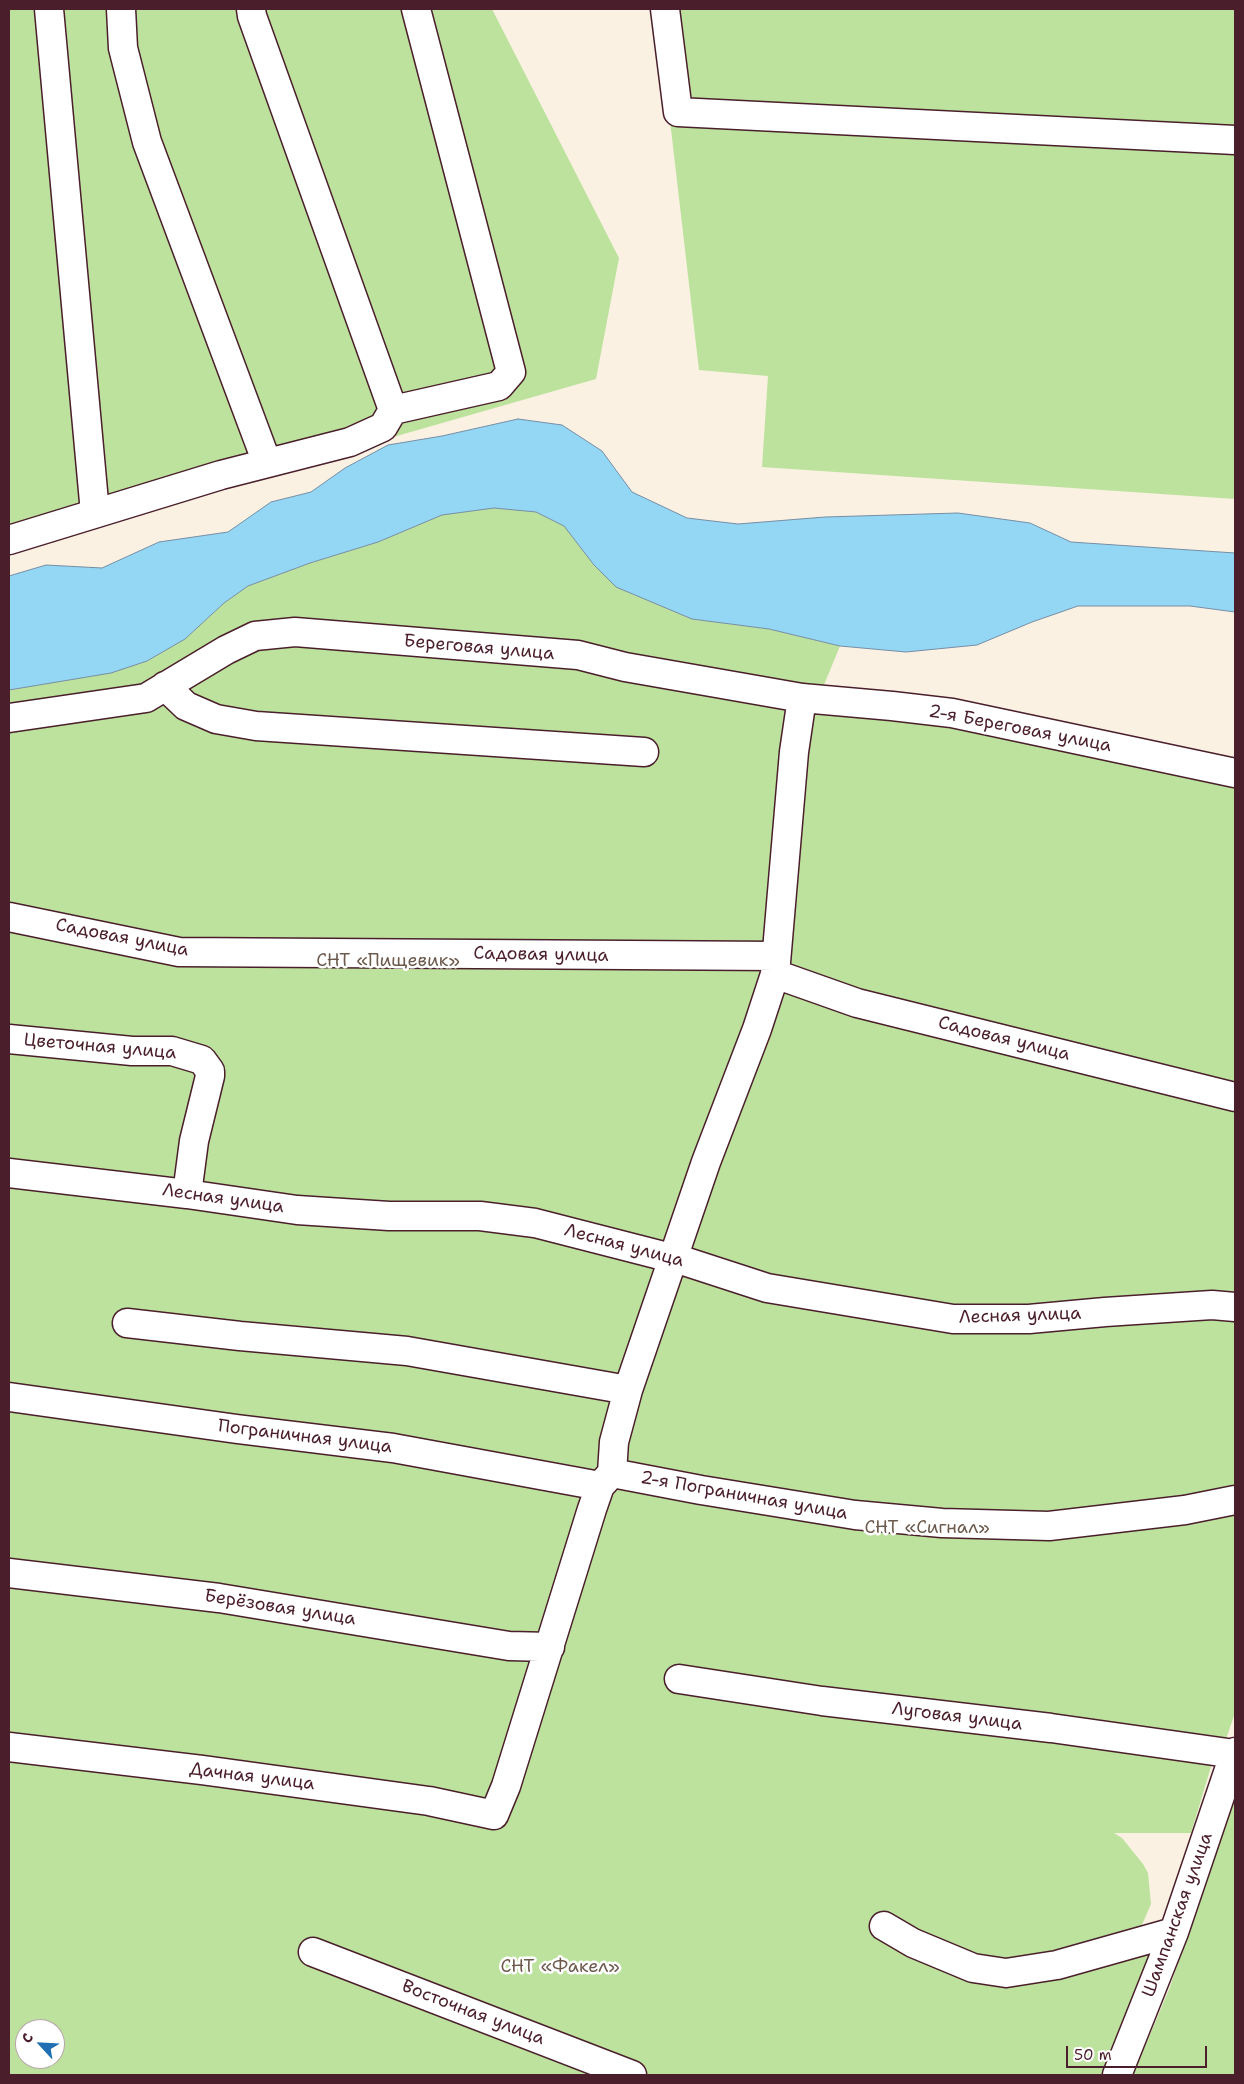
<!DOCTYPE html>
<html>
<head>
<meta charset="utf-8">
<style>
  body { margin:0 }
  #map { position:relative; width:1244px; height:2084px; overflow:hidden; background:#faf1e3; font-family:"Shantell Sans",sans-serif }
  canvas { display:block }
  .frame { position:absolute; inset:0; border:10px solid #4a1f2b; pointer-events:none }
  .north { position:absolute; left:15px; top:2019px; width:50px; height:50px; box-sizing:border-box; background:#fff; border:1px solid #b7a5aa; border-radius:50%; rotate:295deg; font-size:14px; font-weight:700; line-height:20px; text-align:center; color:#4a1f2b }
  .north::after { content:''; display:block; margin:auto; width:18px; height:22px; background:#1f6fb2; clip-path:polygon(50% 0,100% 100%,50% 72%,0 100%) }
  .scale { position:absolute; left:1066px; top:2046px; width:141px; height:22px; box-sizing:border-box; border:2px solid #4a1f2b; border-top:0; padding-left:6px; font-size:15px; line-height:18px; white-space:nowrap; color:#4a1f2b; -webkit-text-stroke:4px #fff; paint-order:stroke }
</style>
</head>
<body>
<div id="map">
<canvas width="1244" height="2084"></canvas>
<div class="frame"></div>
<div class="north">С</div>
<div class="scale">50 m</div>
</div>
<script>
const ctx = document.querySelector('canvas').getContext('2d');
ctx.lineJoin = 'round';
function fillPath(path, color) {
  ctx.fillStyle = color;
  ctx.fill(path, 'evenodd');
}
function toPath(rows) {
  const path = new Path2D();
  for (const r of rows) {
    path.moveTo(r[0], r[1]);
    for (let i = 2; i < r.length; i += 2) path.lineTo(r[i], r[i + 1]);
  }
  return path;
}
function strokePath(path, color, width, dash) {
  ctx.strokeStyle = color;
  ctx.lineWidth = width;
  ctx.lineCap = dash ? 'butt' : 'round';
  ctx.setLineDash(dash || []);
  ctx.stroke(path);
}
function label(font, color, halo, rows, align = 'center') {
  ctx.font = font + ' "Shantell Sans",sans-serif';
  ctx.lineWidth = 5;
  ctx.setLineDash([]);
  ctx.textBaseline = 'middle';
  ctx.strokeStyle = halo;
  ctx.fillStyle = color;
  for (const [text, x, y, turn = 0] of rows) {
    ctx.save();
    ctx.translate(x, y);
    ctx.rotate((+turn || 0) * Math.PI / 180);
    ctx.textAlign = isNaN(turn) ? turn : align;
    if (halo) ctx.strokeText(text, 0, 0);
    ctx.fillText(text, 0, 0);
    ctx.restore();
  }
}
fillPath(toPath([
  [9,9,492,9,619,258,596,379,9,547],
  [657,9,1235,9,1235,499,762,467,768,376,699,370],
  [494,508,536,512,564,526,594,565,616,587,692,619,769,629,840,646,814,709,873,711,1235,785,1235,1713,1226,1739,1213,1760,1191,1833,1114,1833,1122,1838,1143,1864,1148,1873,1151,1904,1138,1934,1157,1955,1113,2075,9,2075,9,690,111,673,147,661,185,639,224,603,248,586,310,563,378,542,442,515],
  [25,2029,55,2029,55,2059,25,2059],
  [1235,1789,1235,2075,1133,2075,1170,1987]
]), '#bde29d');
const water = toPath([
  [518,419,562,425,602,451,632,492,687,518,738,524,825,517,958,513,1030,523,1071,542,1235,553,1235,612,1190,606,1078,606,1032,622,977,645,906,652,840,646,769,629,692,619,616,587,594,565,564,526,536,512,494,508,442,515,378,542,310,563,248,586,224,603,185,639,147,661,111,673,9,690,9,576,46,565,102,568,159,542,228,532,271,502,311,492,345,468,388,445,442,436,518,419]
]);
fillPath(water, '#93d7f4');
strokePath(water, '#768da4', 1);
const minor = toPath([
  [49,9,95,513],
  [121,9,123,48,147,142,267,463],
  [251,9,252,16,393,410],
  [665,9,678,112,1235,140],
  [9,540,221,475,350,442,383,427,393,410,499,386,511,372,416,9],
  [165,686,186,706,216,719,256,726,644,752],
  [9,718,146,698,226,650,255,636,295,632,578,655,625,667,802,698,892,706,952,713,1235,773],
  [9,917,179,952,776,956],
  [775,974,857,1003,1235,1097],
  [9,1039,132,1051,172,1051,202,1060,210,1071,210,1076,194,1141,187,1194],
  [9,1173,187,1194,297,1210,389,1216,480,1216,535,1223,687,1262,767,1288,953,1319,1029,1319,1105,1312,1212,1305,1235,1307],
  [127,1323,240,1336,407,1351,628,1390],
  [9,1397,237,1429,393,1448,600,1486],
  [612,1473,701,1490,855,1515,942,1523,1049,1526,1185,1510,1235,1500],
  [9,1573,219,1598,509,1646,550,1647],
  [679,1679,822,1701,1051,1728,1235,1754],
  [9,1747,202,1770,429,1801,494,1815,506,1786,592,1509,600,1486,612,1473,614,1442,628,1390,706,1162,757,1029,775,974,794,752,802,698],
  [884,1926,913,1943,973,1968,1006,1973,1057,1965,1174,1932],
  [313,1952,632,2075],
  [1117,2075,1174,1932,1235,1752]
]);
strokePath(minor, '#4a1f2b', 31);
strokePath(minor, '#fff', 28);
label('18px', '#4a1f2b', '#fff', [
  ["Береговая улица",479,648,5],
  ["2-я Береговая улица",1020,729,11],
  ["Садовая улица",122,938,11],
  ["Садовая улица",541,955,1],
  ["Садовая улица",1004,1039,14],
  ["Цветочная улица",100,1047,5],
  ["Лесная улица",223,1199,8],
  ["Лесная улица",624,1246,15],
  ["Лесная улица",1020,1316,-2],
  ["Пограничная улица",305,1437,7],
  ["2-я Пограничная улица",744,1496,10],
  ["Берёзовая улица",280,1608,9],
  ["Луговая улица",957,1717,7],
  ["Дачная улица",252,1777,7],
  ["Шампанская улица",1178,1915,-70],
  ["Восточная улица",473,2013,21]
]);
label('18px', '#6c5a4d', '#fff', [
  ["СНТ «Пищевик»",388,961],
  ["СНТ «Сигнал»",927,1528],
  ["СНТ «Факел»",560,1967]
]);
</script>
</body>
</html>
